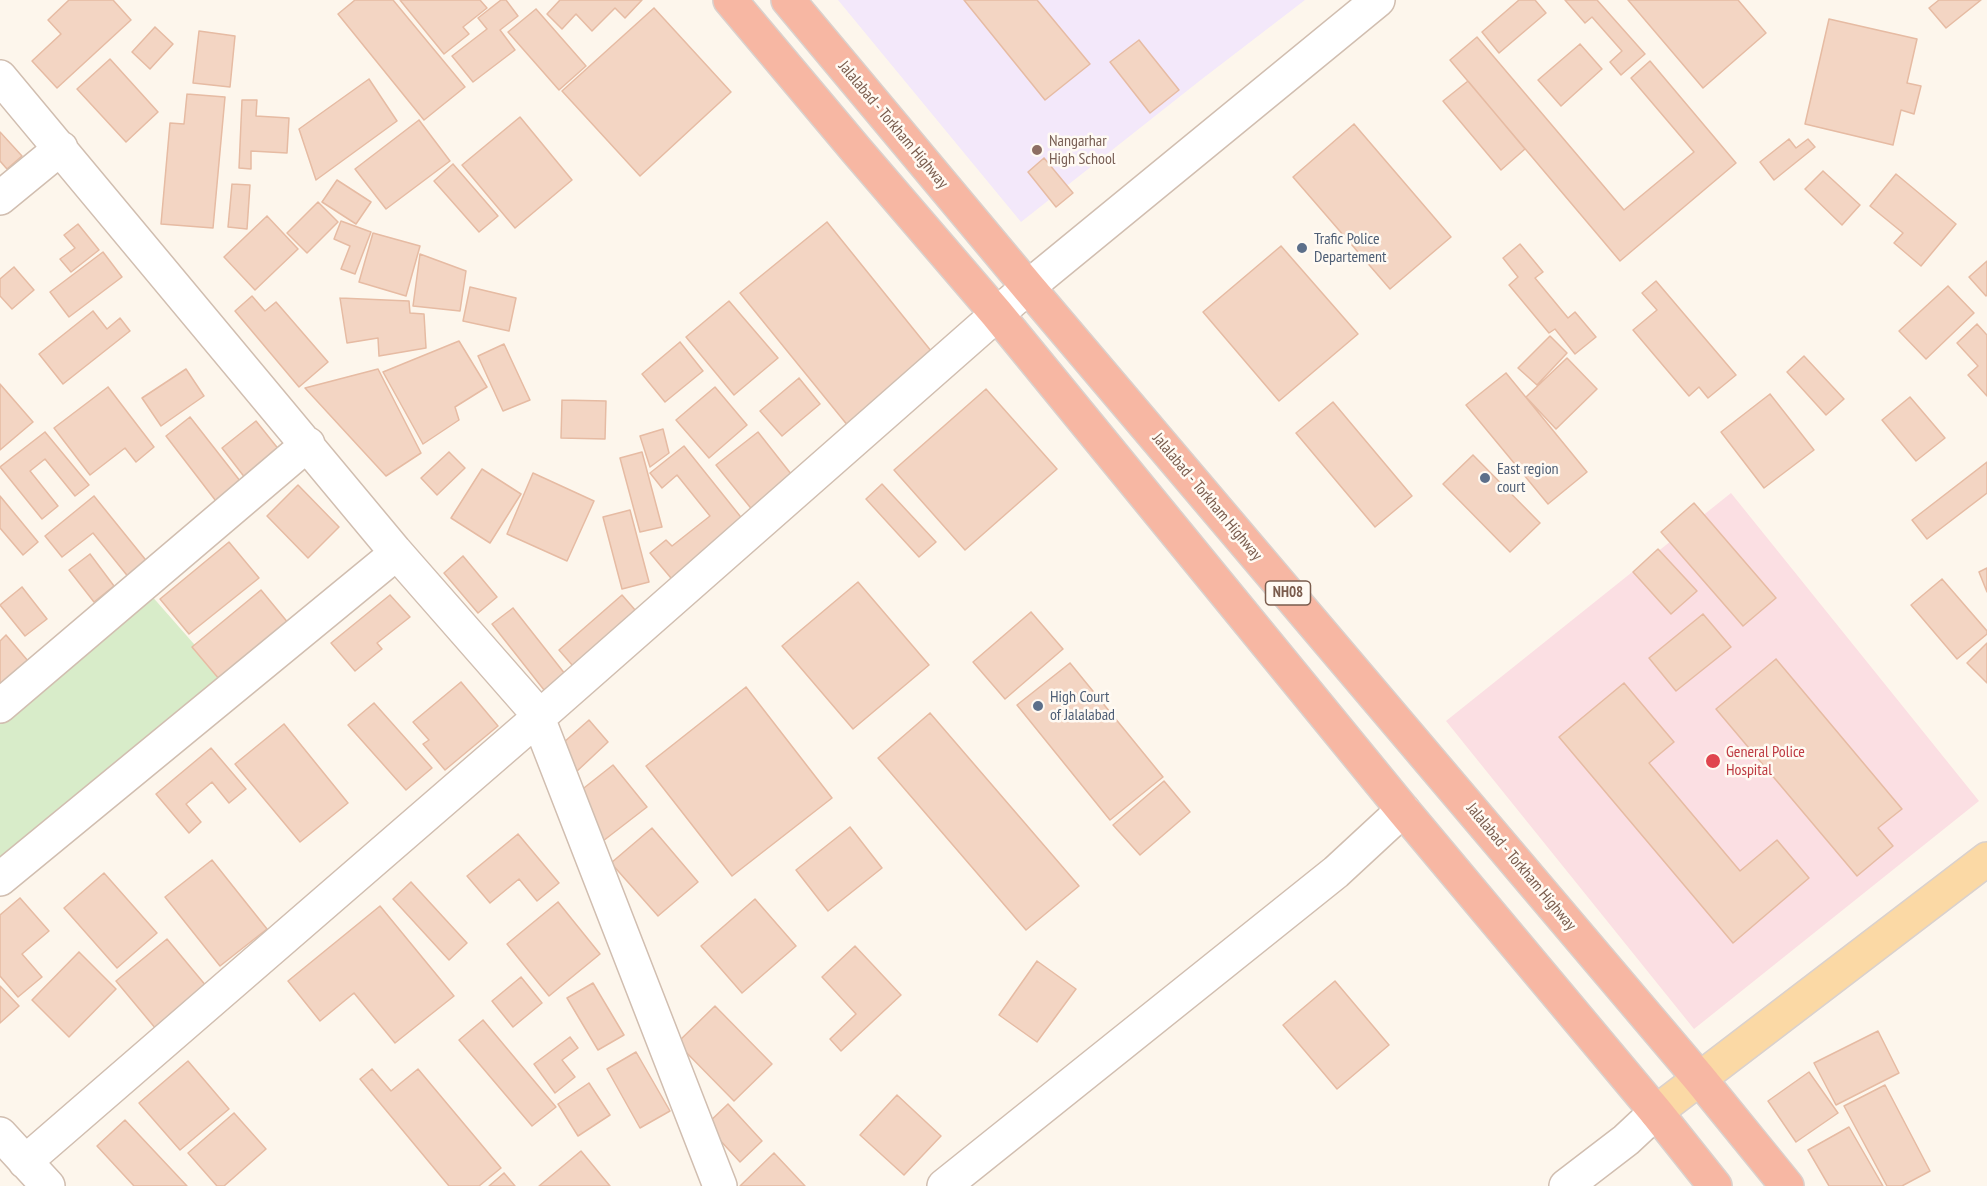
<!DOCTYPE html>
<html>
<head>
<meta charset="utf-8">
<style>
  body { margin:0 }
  canvas { display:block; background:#fdf6ec }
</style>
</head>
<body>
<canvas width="1987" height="1186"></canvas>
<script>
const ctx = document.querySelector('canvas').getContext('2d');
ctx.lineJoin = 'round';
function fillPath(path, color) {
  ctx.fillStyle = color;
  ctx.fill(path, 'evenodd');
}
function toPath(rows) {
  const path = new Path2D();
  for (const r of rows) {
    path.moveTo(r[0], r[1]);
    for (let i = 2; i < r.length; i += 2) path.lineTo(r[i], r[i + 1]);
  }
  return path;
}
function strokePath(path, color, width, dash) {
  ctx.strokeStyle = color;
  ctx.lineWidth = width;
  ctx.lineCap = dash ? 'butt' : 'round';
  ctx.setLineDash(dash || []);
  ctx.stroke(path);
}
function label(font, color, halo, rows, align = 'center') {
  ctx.font = font + ' "PT Sans Narrow",sans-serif';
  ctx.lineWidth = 5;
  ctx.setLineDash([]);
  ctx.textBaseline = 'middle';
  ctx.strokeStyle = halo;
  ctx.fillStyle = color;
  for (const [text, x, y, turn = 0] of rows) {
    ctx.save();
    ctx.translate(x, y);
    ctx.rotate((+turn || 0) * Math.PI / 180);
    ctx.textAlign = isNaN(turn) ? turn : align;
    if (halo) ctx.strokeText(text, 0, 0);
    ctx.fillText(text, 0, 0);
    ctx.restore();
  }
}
fillPath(toPath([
  [838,0,1305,0,1202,79,1021,222]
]), '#f3e8fa');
fillPath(toPath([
  [1731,493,1979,801,1694,1029,1446,721]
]), '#fbdfe3');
fillPath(toPath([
  [150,594,223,677,0,867,0,719]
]), '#d8ecc9');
const building = toPath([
  [69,0,113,0,131,20,57,88,32,61,61,34,48,20,69,0],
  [355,0,393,0,465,87,424,120,338,14,355,0],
  [400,0,480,0,487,8,463,27,469,34,444,54,400,0],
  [501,0,506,0,518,16,500,30,515,50,473,82,452,56,487,29,478,18,501,0],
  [560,0,642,0,625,18,615,8,592,31,576,14,562,29,547,14,560,0],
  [964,0,1037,0,1090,64,1045,100,964,0],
  [1519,0,1535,0,1546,13,1499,53,1482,32,1519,0],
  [1565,0,1597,0,1645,54,1621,75,1610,62,1622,51,1592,17,1585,23,1565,0],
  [1628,0,1738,0,1766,33,1703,88,1628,0],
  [1939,0,1981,0,1946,28,1929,8,1939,0],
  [654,8,731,92,640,176,562,91,654,8],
  [536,9,586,66,559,90,508,32,536,9],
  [1829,19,1917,39,1907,83,1921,86,1914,114,1901,110,1893,145,1805,124,1829,19],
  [155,27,173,44,150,69,132,52,155,27],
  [199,31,235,36,230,87,193,83,199,31],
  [1477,37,1624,210,1694,152,1631,78,1650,61,1736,163,1620,261,1450,60,1477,37],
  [1139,40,1179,90,1150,113,1110,62,1139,40],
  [1580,44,1602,69,1561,106,1538,80,1580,44],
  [110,59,158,112,126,142,77,89,110,59],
  [369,79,397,121,316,180,299,129,369,79],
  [1468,81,1525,149,1501,170,1443,101,1468,81],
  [187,94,225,97,213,228,161,224,170,123,184,124,187,94],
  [242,100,257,100,256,116,289,118,287,153,251,151,251,169,239,168,242,100],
  [520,117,572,180,515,228,462,165,520,117],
  [419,120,450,161,386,209,355,169,419,120],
  [1354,124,1451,237,1390,289,1293,177,1354,124],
  [0,132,22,156,7,169,0,161,0,132],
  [1789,139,1796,148,1808,139,1815,147,1774,180,1760,162,1789,139],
  [1044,158,1073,193,1056,207,1028,172,1044,158],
  [453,164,498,216,479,232,434,181,453,164],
  [1823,171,1860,205,1842,225,1805,189,1823,171],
  [1896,174,1956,224,1921,266,1894,243,1903,233,1870,206,1896,174],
  [337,180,371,202,356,224,322,202,337,180],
  [232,184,250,185,247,229,228,227,232,184],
  [318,202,338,222,307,253,287,233,318,202],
  [267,216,298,249,255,290,224,257,267,216],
  [341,221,371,232,355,274,341,269,350,246,334,239,341,221],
  [827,222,940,362,853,432,740,293,827,222],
  [78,224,99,250,71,272,60,259,75,248,64,235,78,224],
  [373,233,420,246,406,296,359,282,373,233],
  [1520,244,1543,272,1535,278,1568,318,1575,312,1596,337,1575,354,1555,329,1549,333,1509,285,1518,277,1503,258,1520,244],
  [1281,246,1358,334,1279,401,1203,312,1281,246],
  [103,252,122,277,69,317,50,292,103,252],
  [420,254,466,271,460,311,413,306,420,254],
  [1987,261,1987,295,1986,296,1969,277,1987,261],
  [14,267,34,290,12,309,0,296,0,279,14,267],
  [1656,281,1736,375,1708,398,1699,387,1689,396,1633,330,1657,310,1642,293,1656,281],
  [1948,286,1974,313,1926,359,1899,331,1948,286],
  [470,287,516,298,509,331,463,321,470,287],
  [252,296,265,311,276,302,328,362,299,387,235,311,252,296],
  [340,298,409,301,410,313,424,314,426,348,379,356,378,338,347,343,340,298],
  [729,301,778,358,734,395,686,337,729,301],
  [93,311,107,329,120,318,130,331,63,384,39,354,93,311],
  [1977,324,1987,335,1987,396,1968,375,1978,366,1957,343,1977,324],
  [1550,336,1567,353,1537,385,1518,368,1550,336],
  [459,341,487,387,455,407,459,420,423,444,383,372,459,341],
  [680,342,703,371,665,402,642,374,680,342],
  [504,344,530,400,503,411,478,356,504,344],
  [1804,356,1844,399,1826,415,1787,372,1804,356],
  [1567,358,1597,389,1556,429,1526,397,1567,358],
  [186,369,204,396,161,426,142,398,186,369],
  [378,369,421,453,386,476,305,388,378,369],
  [1506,373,1587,472,1548,504,1466,405,1506,373],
  [799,378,820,404,782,436,760,411,799,378],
  [0,384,33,422,0,450,0,384],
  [108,387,154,447,136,462,125,448,90,475,54,428,108,387],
  [715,387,747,425,709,458,676,420,715,387],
  [986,389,1057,469,965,550,894,470,986,389],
  [1770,394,1814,450,1764,488,1721,432,1770,394],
  [1910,397,1945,438,1916,461,1882,420,1910,397],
  [562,400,606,401,605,439,561,438,562,400],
  [1333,402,1412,496,1375,527,1296,433,1333,402],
  [190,417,244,486,219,505,166,436,190,417],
  [256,421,284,456,249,483,222,448,256,421],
  [663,429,669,453,650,467,640,436,663,429],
  [45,432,89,485,75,496,45,459,30,471,58,506,42,519,0,467,45,432],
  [758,432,795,479,754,512,716,465,758,432],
  [684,446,748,526,676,584,650,553,666,540,672,546,710,516,677,475,662,488,650,473,684,446],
  [449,452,465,468,437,495,421,478,449,452],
  [642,452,662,527,640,532,620,458,642,452],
  [1473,455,1540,523,1510,552,1443,484,1473,455],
  [1987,462,1987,493,1927,539,1912,520,1987,462],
  [482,469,521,494,490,543,451,518,482,469],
  [533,473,594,501,567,561,507,534,533,473],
  [882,484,936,542,919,557,866,499,882,484],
  [298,485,339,527,308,558,267,516,298,485],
  [0,496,38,542,23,555,0,528,0,496],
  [94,496,149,564,130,579,93,533,62,557,45,536,94,496],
  [1694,503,1776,598,1743,626,1661,532,1694,503],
  [630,510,649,582,622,589,603,517,630,510],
  [229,542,259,578,189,634,160,599,229,542],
  [1658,549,1697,591,1671,614,1633,572,1658,549],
  [90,554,114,586,94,602,69,570,90,554],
  [463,556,497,597,478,613,444,573,463,556],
  [1987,568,1987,592,1979,572,1987,568],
  [1942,579,1987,631,1987,634,1957,659,1911,605,1942,579],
  [858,582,929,665,853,729,782,646,858,582],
  [22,587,47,619,25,636,0,605,22,587],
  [261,590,294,630,225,686,192,647,261,590],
  [390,595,410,617,377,643,382,649,355,671,331,643,390,595],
  [622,595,643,619,580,674,559,650,622,595],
  [513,608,569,679,548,695,492,624,513,608],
  [1031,612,1063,649,1005,699,973,662,1031,612],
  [1703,614,1731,647,1676,691,1649,658,1703,614],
  [6,635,28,661,0,685,0,641,6,635],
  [1987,643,1987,683,1967,663,1987,643],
  [1776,659,1902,809,1878,828,1893,846,1857,876,1716,709,1776,659],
  [1070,663,1163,777,1110,820,1017,705,1070,663],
  [461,682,498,726,445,770,423,744,429,740,413,722,461,682],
  [1624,683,1674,742,1649,763,1740,871,1777,840,1809,878,1733,943,1559,737,1624,683],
  [746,687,832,798,732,876,646,766,746,687],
  [374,703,432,768,406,790,348,725,374,703],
  [930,713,1079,886,1026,930,878,758,930,713],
  [589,720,608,742,575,773,554,751,589,720],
  [284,724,348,803,300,842,235,764,284,724],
  [211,748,246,789,229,803,212,782,186,804,201,822,189,833,156,794,211,748],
  [613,765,647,807,603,841,570,799,613,765],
  [1164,781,1190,812,1140,855,1113,825,1164,781],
  [850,827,882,868,828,911,796,870,850,827],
  [652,828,698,882,658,916,611,863,652,828],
  [518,834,559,883,537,901,519,879,490,903,467,876,518,834],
  [212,860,267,929,220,966,165,897,212,860],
  [104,873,157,933,117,968,64,908,104,873],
  [411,882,467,943,449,960,393,899,411,882],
  [20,898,49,931,22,954,42,977,18,997,0,976,0,915,20,898],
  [755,899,796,946,742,993,701,946,755,899],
  [558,902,600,954,549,996,507,944,558,902],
  [380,906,454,996,395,1043,354,993,320,1021,288,981,380,906],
  [167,939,212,993,161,1035,116,981,167,939],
  [855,946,901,995,841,1051,830,1039,856,1014,822,977,855,946],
  [79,952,116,989,69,1037,32,1000,79,952],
  [1037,961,1076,989,1037,1042,999,1015,1037,961],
  [521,977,542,1003,513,1027,492,1001,521,977],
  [1335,981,1389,1045,1337,1089,1283,1025,1335,981],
  [593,983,624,1035,598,1050,567,998,593,983],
  [0,986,19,1006,0,1023,0,986],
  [715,1006,772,1064,734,1101,677,1043,715,1006],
  [483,1020,556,1107,532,1126,459,1040,483,1020],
  [1878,1031,1899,1073,1836,1105,1814,1063,1878,1031],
  [570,1037,578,1048,562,1060,575,1077,555,1093,534,1064,570,1037],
  [636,1052,670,1111,640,1128,607,1069,636,1052],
  [188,1061,229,1109,180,1150,139,1103,188,1061],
  [372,1069,391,1091,418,1069,501,1168,479,1186,449,1186,360,1079,372,1069],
  [1809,1072,1838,1113,1796,1142,1768,1101,1809,1072],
  [589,1083,610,1115,578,1136,558,1104,589,1083],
  [1885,1085,1930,1171,1902,1186,1887,1186,1844,1106,1885,1085],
  [897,1095,941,1136,904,1175,860,1135,897,1095],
  [728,1104,762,1141,740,1162,706,1125,728,1104],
  [234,1113,266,1149,224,1186,217,1186,188,1153,234,1113],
  [125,1120,187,1186,134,1186,97,1146,125,1120],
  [1849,1127,1883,1186,1829,1186,1808,1150,1849,1127],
  [581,1151,610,1186,539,1186,581,1151],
  [774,1153,805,1186,740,1186,774,1153],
  [504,1173,515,1186,489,1186,504,1173]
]);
fillPath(building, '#f3d5c3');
strokePath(building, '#e6bba3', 1.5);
const minor = toPath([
  [0,77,395,551,530,705,538,718,720,1186],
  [0,198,61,148],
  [0,706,308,444],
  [0,879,387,561,395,551],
  [0,1134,48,1186],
  [25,1162,538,718,1028,287,1378,0],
  [944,1186,1336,872,1403,810],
  [1566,1186,1626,1140,1656,1112]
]);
const major = toPath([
  [1656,1112,1987,859]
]);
const highway = toPath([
  [730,0,857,151,997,314,1403,810,1656,1112,1715,1186],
  [788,0,1028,287,1699,1078,1787,1186]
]);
strokePath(minor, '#d1beb0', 36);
strokePath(major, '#dad1cd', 36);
strokePath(highway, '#dad1cd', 36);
strokePath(minor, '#fff', 33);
strokePath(major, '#fbd9a5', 33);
strokePath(highway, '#f7b7a3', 33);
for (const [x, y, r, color] of [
  [1037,150,6,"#8d6e63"],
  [1302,248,6,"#5c6f8a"],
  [1485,478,6,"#5c6f8a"],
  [1038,706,6,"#5c6f8a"],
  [1713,761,8,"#e0444e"]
]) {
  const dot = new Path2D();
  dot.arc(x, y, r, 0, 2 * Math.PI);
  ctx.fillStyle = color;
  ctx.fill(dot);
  strokePath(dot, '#fffaf3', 2);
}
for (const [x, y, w] of [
  [1288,593,45]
]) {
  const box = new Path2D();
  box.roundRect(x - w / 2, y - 12, w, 24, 4.5);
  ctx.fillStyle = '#fffaf3';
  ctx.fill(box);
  strokePath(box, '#7a5c4d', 1.5);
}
label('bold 15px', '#7a5c4d', null, [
  ["NH08",1288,593]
]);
label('16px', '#7a5c4d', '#fffaf3', [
  ["Jalalabad - Torkham Highway",893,125,50],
  ["Jalalabad - Torkham Highway",1207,497,50],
  ["Jalalabad - Torkham Highway",1521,867,50]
]);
label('16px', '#785e54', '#fffaf3', [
  ["Nangarhar",1049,141],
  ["High School",1049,159]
], 'left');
label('16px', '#4e5e75', '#fffaf3', [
  ["Trafic Police",1314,239],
  ["Departement",1314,257],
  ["East region",1497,469],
  ["court",1497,487],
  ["High Court",1050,697],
  ["of Jalalabad",1050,715]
], 'left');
label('16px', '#be3a42', '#fffaf3', [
  ["General Police",1726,752],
  ["Hospital",1726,770]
], 'left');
</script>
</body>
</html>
